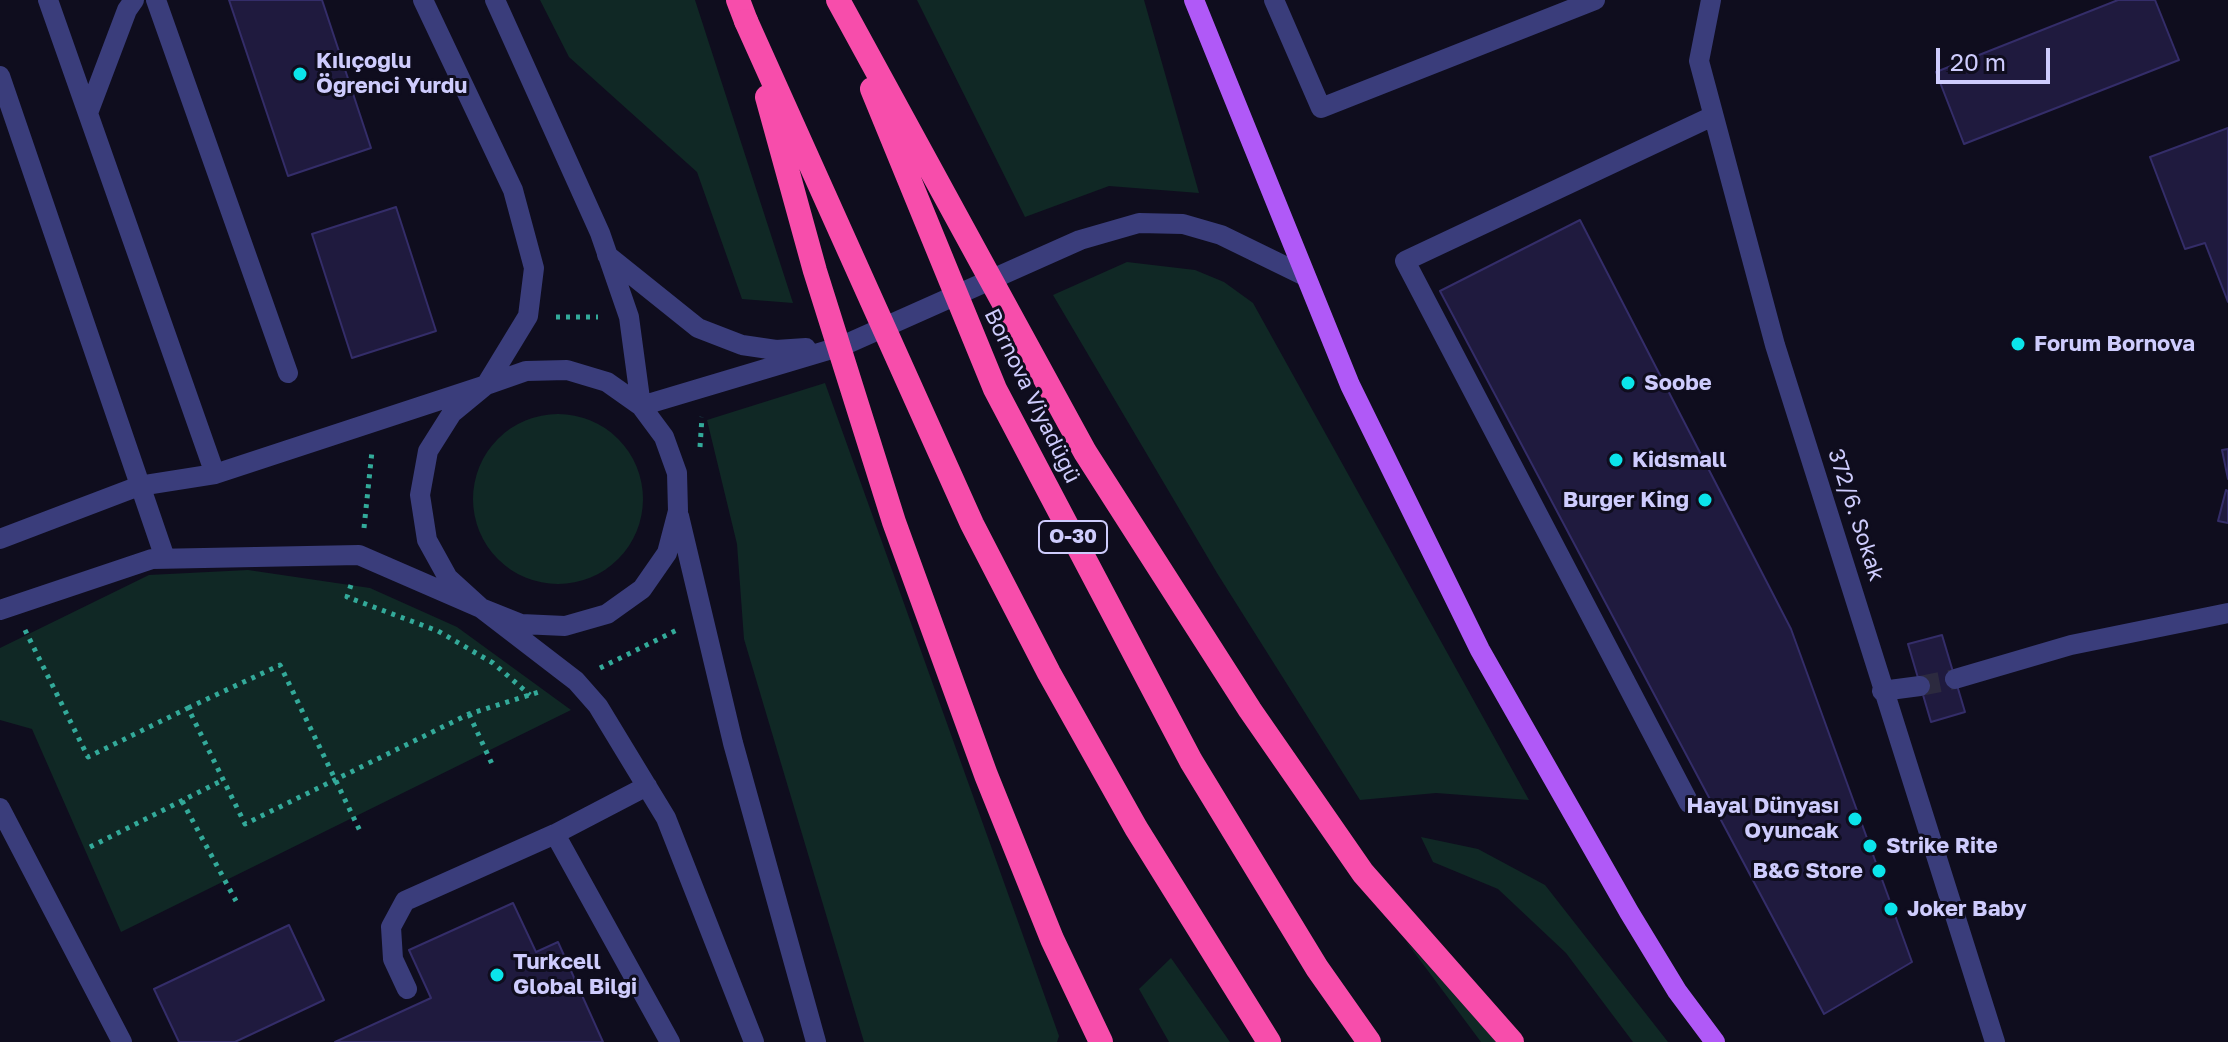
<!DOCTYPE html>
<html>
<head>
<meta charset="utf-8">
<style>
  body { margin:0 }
  #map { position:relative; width:2228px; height:1042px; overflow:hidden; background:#0f0d1e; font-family:"Golos Text",sans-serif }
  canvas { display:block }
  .scale { position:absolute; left:1936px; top:48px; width:114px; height:36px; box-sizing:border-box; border:4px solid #ceccfd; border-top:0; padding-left:10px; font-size:24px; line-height:28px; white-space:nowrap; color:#ceccfd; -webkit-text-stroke:6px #0f0d1e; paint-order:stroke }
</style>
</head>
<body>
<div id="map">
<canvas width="2228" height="1042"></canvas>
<div class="scale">20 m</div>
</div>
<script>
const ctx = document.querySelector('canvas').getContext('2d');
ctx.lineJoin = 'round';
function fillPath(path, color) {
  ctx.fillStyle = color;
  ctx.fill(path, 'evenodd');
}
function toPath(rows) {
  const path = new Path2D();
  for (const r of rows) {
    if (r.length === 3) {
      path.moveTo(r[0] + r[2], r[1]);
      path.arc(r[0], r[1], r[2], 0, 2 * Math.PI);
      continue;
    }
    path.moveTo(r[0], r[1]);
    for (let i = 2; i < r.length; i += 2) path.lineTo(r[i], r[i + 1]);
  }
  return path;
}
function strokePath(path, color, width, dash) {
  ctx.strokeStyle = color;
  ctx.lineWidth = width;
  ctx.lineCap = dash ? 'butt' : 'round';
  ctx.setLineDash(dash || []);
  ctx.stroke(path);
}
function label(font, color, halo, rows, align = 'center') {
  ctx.font = font + ' "Golos Text",sans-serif';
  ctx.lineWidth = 6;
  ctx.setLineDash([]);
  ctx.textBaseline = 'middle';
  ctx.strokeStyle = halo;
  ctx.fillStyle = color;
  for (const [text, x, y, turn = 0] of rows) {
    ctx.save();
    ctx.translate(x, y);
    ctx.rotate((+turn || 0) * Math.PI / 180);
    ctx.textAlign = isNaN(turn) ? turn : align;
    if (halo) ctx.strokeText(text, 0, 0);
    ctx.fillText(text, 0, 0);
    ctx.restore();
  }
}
fillPath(toPath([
  [540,0,695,0,793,303,742,299,697,172,569,57],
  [917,0,1144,0,1199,193,1109,186,1025,217],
  [1127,262,1195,270,1224,282,1253,303,1529,800,1436,793,1360,800,1217,573,1053,295],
  [825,383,1059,1036,1057,1042,864,1042,744,639,737,544,707,420],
  [558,499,85],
  [248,570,370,588,457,627,571,710,121,932,32,729,0,720,0,648,149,575],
  [1421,837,1478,849,1545,885,1668,1042,1633,1042,1566,953,1498,889,1433,862],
  [1405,940,1497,1042,1481,1042],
  [1171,958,1230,1042,1169,1042,1139,989]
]), '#102825');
const building = toPath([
  [229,0,322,0,371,148,288,176,229,0],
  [2118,0,2155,0,2179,60,1964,144,1936,72,2118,0],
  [2228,128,2228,302,2205,243,2185,249,2150,157,2228,128],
  [396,207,436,331,352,358,312,234,396,207],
  [1580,220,1791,629,1912,962,1824,1014,1440,291,1580,220],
  [2228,449,2228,479,2222,450,2228,449],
  [2226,490,2228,491,2228,523,2218,521,2226,490],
  [1942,635,1965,712,1931,722,1908,644,1942,635],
  [513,903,536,952,558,942,603,1042,335,1042,431,998,409,950,513,903],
  [289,925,324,1000,235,1042,179,1042,154,989,289,925]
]);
fillPath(building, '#1f1a3e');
strokePath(building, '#342d69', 2);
strokePath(toPath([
  [1920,686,1955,679]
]), '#2c2a3f', 20, [20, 10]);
strokePath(toPath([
  [556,317,598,317],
  [700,447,702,417],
  [364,528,372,451],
  [351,585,347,597,438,631,493,663,530,695],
  [25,630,88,757,188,708,245,824,469,714,542,691],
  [600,668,677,630],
  [188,708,280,665,361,833],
  [469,714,492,764],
  [182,801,236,901],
  [90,847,223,780]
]), '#33aa9a', 5, [4, 6]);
strokePath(toPath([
  [48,0,215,474],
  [156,0,288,373],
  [495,0,600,233,629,317,641,406],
  [1274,0,1321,108,1595,0],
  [1711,0,1699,61,1775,345,1995,1042],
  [0,76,165,558],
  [88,113,127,10,134,0],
  [607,255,698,328,742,345,776,350,806,348],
  [641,406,842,346,1080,240,1139,223,1183,224,1221,235,1305,276],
  [679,516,733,743,816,1042],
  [0,539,139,486,215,474,486,385,528,316,534,268,513,190,423,0],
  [0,610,152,559,359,555,481,608,521,624,565,626,607,614,642,589,667,553,678,511,677,473,664,437,641,406,607,382,567,370,526,371,486,385,452,413,428,451,420,495,427,540,448,578,481,608,576,681,598,706,666,818,754,1042],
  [1955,679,2071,645,2228,613],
  [1882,691,1920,686],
  [1689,803,1405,261,1713,116],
  [0,808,122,1042],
  [555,834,647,786],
  [407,989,393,959,391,927,405,901,555,834,670,1042]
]), '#3a3d7b', 20);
strokePath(toPath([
  [1194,0,1350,385,1480,650,1629,912,1677,991,1715,1042]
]), '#b059f7', 20);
strokePath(toPath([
  [738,0,746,21]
]), '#f74dab', 24);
strokePath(toPath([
  [838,0,1085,452,1250,710,1363,873,1512,1042],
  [746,21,972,524,1049,673,1136,828,1269,1042],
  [872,89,995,389,1191,761,1317,968,1369,1042],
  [767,97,815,271,894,522,986,775,1052,939,1101,1042]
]), '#f74dab', 24);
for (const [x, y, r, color] of [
  [300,74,8,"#0be4ea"],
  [2018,344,8,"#0be4ea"],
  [1628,383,8,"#0be4ea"],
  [1616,460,8,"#0be4ea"],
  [1705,500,8,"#0be4ea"],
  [1855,819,8,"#0be4ea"],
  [1870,846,8,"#0be4ea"],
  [1879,871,8,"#0be4ea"],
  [1891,909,8,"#0be4ea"],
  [497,975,8,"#0be4ea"]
]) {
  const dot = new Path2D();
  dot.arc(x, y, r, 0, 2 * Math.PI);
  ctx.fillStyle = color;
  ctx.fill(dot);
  strokePath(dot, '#0f0d1e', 3);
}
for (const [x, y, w] of [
  [1073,537,68]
]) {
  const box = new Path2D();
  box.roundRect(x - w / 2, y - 16, w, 32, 6);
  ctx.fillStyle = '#0f0d1e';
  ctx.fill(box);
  strokePath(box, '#ceccfd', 2);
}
label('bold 20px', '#ceccfd', null, [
  ["O-30",1073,537]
]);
label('bold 22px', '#ceccfd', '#0f0d1e', [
  ["Kılıçoğlu",316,61],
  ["Öğrenci Yurdu",316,86],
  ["Forum Bornova",2034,344],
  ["Soobe",1644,383],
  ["Kidsmall",1632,460],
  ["Burger King",1689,500,"right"],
  ["Hayal Dünyası",1839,806,"right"],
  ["Oyuncak",1839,831,"right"],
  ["Strike Rite",1886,846],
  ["B&G Store",1863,871,"right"],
  ["Joker Baby",1907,909],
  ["Turkcell",513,962],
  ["Global Bilgi",513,987]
], 'left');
label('22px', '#ceccfd', '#0f0d1e', [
  ["Bornova Viyadüğü",1032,396,64],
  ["372/6. Sokak",1856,515,72]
]);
</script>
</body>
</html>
